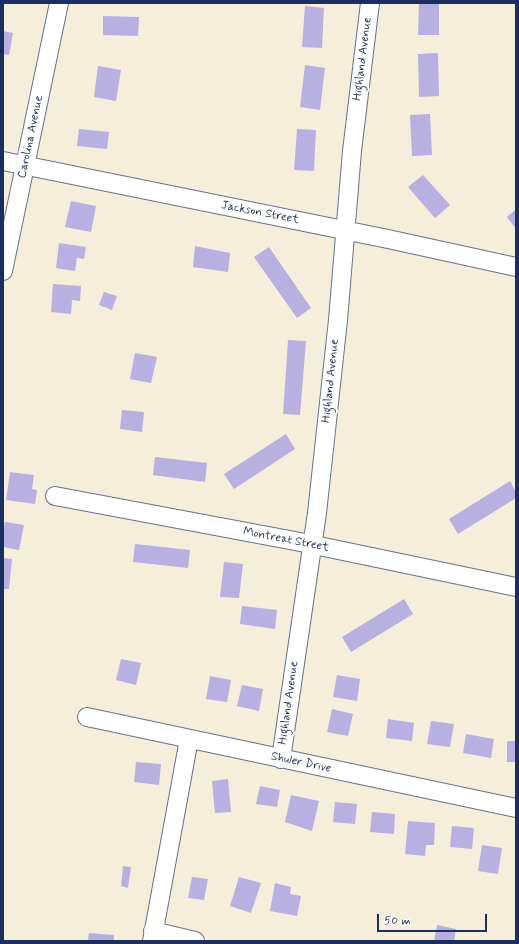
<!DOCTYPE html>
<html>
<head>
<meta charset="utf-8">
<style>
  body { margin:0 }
  #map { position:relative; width:519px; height:944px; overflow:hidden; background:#f4eedb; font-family:Mynerve,sans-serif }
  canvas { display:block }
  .frame { position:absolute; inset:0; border:4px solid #1b2f5e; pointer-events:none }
  .scale { position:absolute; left:377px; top:914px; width:110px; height:18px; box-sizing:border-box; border:2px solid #1b2f5e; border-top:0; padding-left:5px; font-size:12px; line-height:14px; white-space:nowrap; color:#1b2f5e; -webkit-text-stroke:3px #fdfcf7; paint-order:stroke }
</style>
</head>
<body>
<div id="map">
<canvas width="519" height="944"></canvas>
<div class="frame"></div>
<div class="scale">50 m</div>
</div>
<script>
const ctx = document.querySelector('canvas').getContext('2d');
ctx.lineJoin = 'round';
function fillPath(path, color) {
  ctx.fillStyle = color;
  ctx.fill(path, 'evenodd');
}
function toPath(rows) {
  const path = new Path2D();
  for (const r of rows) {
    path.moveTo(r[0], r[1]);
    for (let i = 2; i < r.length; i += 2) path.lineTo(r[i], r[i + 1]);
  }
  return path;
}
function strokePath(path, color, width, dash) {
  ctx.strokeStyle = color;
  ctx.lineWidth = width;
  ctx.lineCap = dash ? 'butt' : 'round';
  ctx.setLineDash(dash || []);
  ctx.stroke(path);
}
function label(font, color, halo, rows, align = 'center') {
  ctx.font = font + ' Mynerve,sans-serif';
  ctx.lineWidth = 4;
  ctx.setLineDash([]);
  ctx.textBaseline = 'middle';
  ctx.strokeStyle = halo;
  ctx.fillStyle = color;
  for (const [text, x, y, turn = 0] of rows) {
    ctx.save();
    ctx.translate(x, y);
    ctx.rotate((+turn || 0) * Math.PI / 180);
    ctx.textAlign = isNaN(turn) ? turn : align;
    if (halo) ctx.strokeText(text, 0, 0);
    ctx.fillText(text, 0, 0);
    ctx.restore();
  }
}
fillPath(toPath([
  [419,3,439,3,439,35,418,35],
  [305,6,324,8,322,48,302,47],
  [103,16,139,17,138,36,103,35],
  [3,31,13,33,9,55,3,54],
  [438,53,439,96,419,97,418,54],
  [305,65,325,68,320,110,300,107],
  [98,66,121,70,116,101,94,97],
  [430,114,432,155,412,156,410,115],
  [79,129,109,132,107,149,77,146],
  [297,129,316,130,314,171,294,170],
  [423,175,450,205,435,218,408,187],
  [71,201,96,206,91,232,65,227],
  [516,209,516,229,507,217],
  [59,243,86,247,84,259,77,258,75,271,56,268],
  [195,246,230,253,228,272,193,267],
  [269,247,311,308,297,318,254,257],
  [53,284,81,286,80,301,72,300,71,314,51,312],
  [104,292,117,296,112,310,99,305],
  [288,340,306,341,300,415,283,414],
  [135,353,157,357,151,383,130,379],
  [122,410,144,412,142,432,120,429],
  [286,434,295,449,234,489,224,474],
  [155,457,207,463,205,482,153,475],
  [10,472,34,475,32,489,37,490,35,504,6,500],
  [510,481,516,492,516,498,458,534,449,519],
  [5,522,24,525,19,550,3,547,3,532],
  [135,544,190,550,188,568,133,562],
  [3,558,12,559,9,589,3,589],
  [224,562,243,564,239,598,220,597],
  [404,599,413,614,351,652,342,637],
  [242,606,277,610,275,629,240,624],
  [121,659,141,663,136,685,116,680],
  [337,675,360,679,357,701,333,697],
  [210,676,231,680,227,702,206,699],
  [242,685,263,689,259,711,237,706],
  [332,709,353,714,348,736,327,732],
  [388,719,414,723,412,741,386,738],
  [431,721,454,724,450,747,427,744],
  [466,734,494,739,491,758,463,753],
  [507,741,516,741,516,762,507,762],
  [136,762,161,764,159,785,134,782],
  [228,779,231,812,215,813,212,781],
  [260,786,280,790,277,807,256,804],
  [291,795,319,801,312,831,285,822],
  [335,802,357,804,355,824,333,822],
  [372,812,395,814,394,834,370,832],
  [408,821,435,823,434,845,426,845,425,856,405,854],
  [452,826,474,828,472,849,450,847],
  [482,845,502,848,498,874,478,871],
  [123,866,131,867,128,888,121,886],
  [192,877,208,879,204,900,188,898],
  [239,877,261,883,251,913,230,906],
  [275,883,291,887,290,894,301,896,297,916,270,911],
  [437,925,456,929,454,941,434,941],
  [89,933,114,935,114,941,88,941]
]), '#b8b0e0');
const minor = toPath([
  [3,161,388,239,516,267],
  [3,271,59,3],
  [55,496,295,541,516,587],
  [87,717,516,808],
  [281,759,317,513,338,320,352,151,370,3],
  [153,931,195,941],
  [152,941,189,739]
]);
strokePath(minor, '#67728a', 20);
strokePath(minor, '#fff', 18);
label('12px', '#1b2f5e', '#fdfcf7', [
  ["Highland Avenue",363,59,-83],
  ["Carolina Avenue",31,137,-78],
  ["Jackson Street",260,213,11],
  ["Highland Avenue",331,381,-84],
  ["Montreat Street",286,540,11],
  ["Highland Avenue",289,703,-82],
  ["Shuler Drive",301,763,12]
]);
</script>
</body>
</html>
